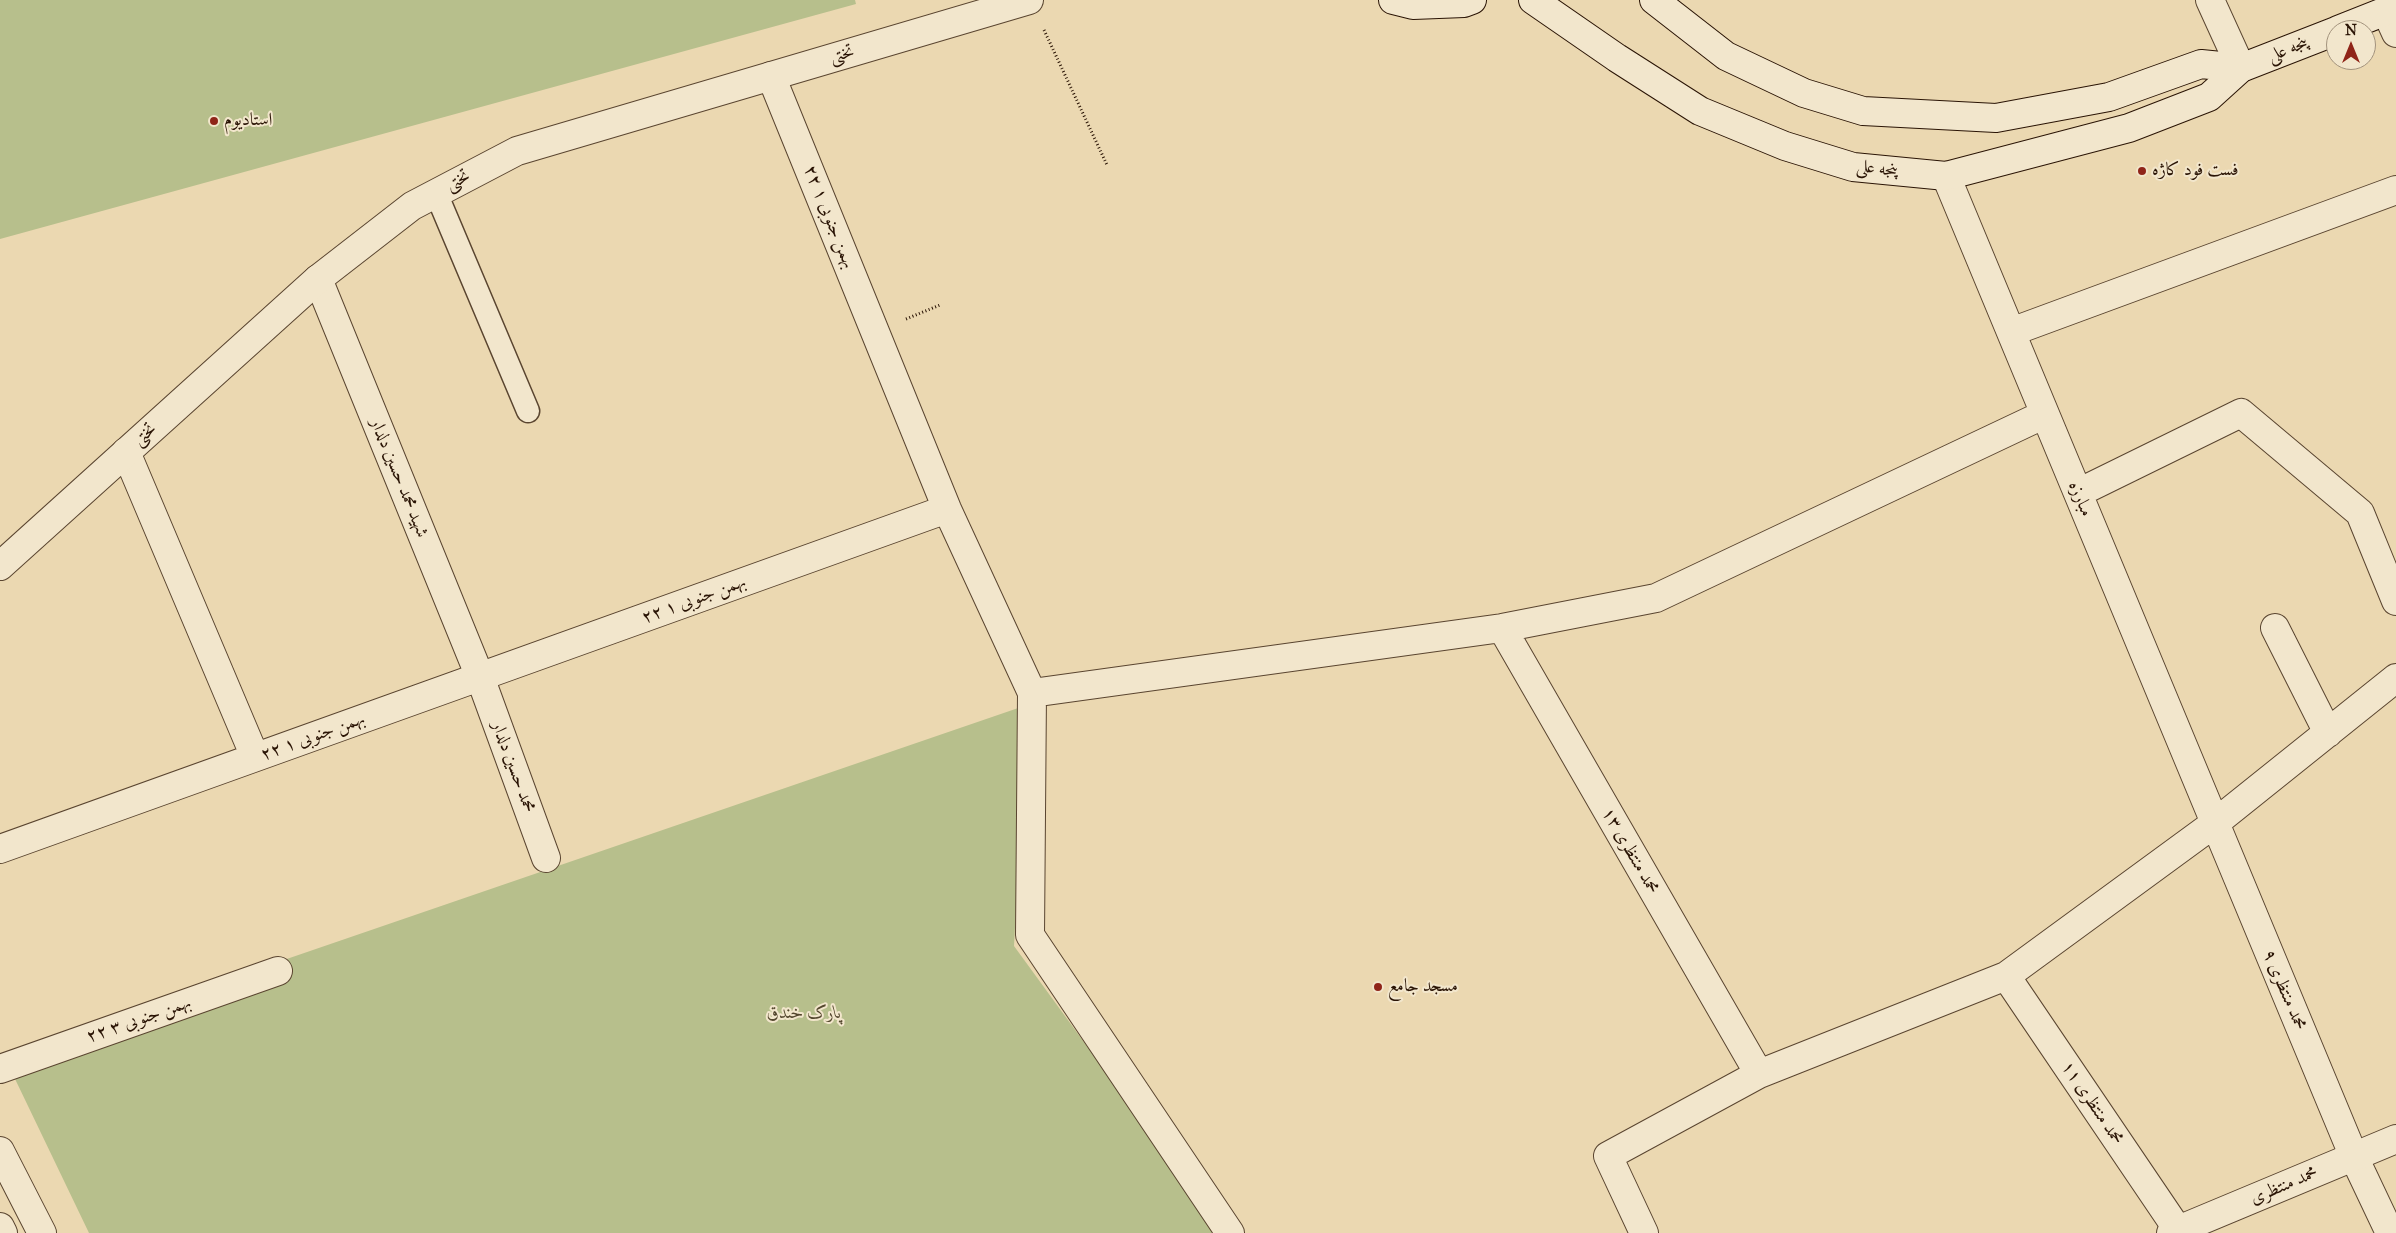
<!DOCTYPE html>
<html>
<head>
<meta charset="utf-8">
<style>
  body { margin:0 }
  #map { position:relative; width:2396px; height:1233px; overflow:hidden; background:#ebd8b1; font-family:"IM FELL Great Primer",serif }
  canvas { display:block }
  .north { position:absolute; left:2326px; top:20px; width:50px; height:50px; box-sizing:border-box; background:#f2e6cc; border:1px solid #a2927c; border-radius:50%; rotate:0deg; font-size:14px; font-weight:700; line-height:20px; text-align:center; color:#2a1405 }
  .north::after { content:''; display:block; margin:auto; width:18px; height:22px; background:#8f2418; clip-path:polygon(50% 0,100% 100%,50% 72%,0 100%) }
</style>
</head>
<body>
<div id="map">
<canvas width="2396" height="1233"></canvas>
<div class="north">N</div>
</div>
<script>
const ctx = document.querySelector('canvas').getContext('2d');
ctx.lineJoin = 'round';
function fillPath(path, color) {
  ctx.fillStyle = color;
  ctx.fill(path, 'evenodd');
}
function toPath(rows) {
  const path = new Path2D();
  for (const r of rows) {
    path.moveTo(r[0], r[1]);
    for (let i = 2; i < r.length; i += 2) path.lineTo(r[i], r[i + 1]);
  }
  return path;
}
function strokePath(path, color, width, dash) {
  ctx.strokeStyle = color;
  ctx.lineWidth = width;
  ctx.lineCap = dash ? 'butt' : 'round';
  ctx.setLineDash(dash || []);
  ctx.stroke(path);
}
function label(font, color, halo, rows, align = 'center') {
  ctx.font = font + ' "IM FELL Great Primer",Amiri,serif';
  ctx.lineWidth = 4;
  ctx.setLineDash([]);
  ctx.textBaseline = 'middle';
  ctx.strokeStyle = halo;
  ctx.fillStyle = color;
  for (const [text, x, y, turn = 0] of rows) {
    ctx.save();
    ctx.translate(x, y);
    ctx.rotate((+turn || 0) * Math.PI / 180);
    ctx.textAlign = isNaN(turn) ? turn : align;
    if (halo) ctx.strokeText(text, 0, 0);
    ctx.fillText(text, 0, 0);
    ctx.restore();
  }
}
fillPath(toPath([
  [0,0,855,0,856,4,0,239],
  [1027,705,1014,946,1223,1233,89,1233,4,1056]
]), '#b7bf8c');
const service = toPath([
  [436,193,528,411]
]);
const minor = toPath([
  [2210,0,2241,68],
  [2386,11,2396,33],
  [771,76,947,509,1032,693],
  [1946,176,2354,1157,2390,1233],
  [318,279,480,677,546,858],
  [2011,332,2396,190],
  [126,452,255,757],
  [2078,493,2241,413,2360,513,2396,601],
  [1502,628,1759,1074],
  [2275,628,2328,733],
  [0,849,947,509],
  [2006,976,2178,1230],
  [0,1069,278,971],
  [1230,1233,1030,935,1032,693,1502,628,1656,598,2045,414],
  [1644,1233,1608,1156,1759,1074,2006,976,2215,823,2396,678]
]);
const tertiary = toPath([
  [0,566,318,279,412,206,517,151,1029,0],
  [0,1151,42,1233],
  [0,1227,3,1233],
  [2171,1233,2396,1139]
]);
const secondary = toPath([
  [1393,0,1413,5,1464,3,1472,0],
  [1533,0,1617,58,1700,111,1785,146,1853,167,1946,176,2129,128,2209,97,2241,68,2336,31],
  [1654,0,1726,56,1804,93,1863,111,1996,118,2109,97,2201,64,2241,68],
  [2338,30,2396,7]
]);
strokePath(service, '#5a4530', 25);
strokePath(minor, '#5a4530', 30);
strokePath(tertiary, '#5a4530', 30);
strokePath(secondary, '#2a1405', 30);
strokePath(toPath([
  [1044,30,1107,165],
  [906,319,940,305]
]), '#2a1405', 3, [1, 2.5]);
strokePath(service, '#f2e6cc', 22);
strokePath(minor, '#f2e6cc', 28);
strokePath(tertiary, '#f2e6cc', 28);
strokePath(secondary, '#f2e6cc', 28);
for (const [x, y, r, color] of [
  [214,121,5,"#8f2418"],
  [2142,171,5,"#8f2418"],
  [1378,987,5,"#8f2418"]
]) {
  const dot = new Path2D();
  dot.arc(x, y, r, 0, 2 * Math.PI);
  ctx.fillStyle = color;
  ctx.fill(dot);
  strokePath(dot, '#f2e6cc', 2);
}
label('18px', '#2a1405', '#f2e6cc', [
  ["پنجه علی",2288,50,-22],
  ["تختی",842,55,-16],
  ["پنجه علی",1877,169,7],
  ["تختی",458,181,-28],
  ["۲۲ بهمن جنوبی ۱",829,217,68],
  ["تختی",145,435,-42],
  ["شهید محمد حسین دلدار",399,478,68],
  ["مبارزه",2080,499,67],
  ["۲۲ بهمن جنوبی ۱",694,600,-20],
  ["۲۲ بهمن جنوبی ۱",313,737,-20],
  ["محمد حسین دلدار",513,767,70],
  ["محمد منتظری ۱۳",1630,851,60],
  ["محمد منتظری ۹",2284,990,67],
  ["۲۲ بهمن جنوبی ۳",139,1020,-19],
  ["محمد منتظری ۱۱",2092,1103,56],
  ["محمد منتظری",2284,1186,-23]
]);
label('18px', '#2a1405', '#f2e6cc', [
  ["استادیوم",224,121],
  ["فست فود کاژه",2152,171],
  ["مسجد جامع",1388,987]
], 'left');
label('italic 18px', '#54472e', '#f2e6cc', [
  ["پارک خندق",804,1014]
]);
</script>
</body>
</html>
